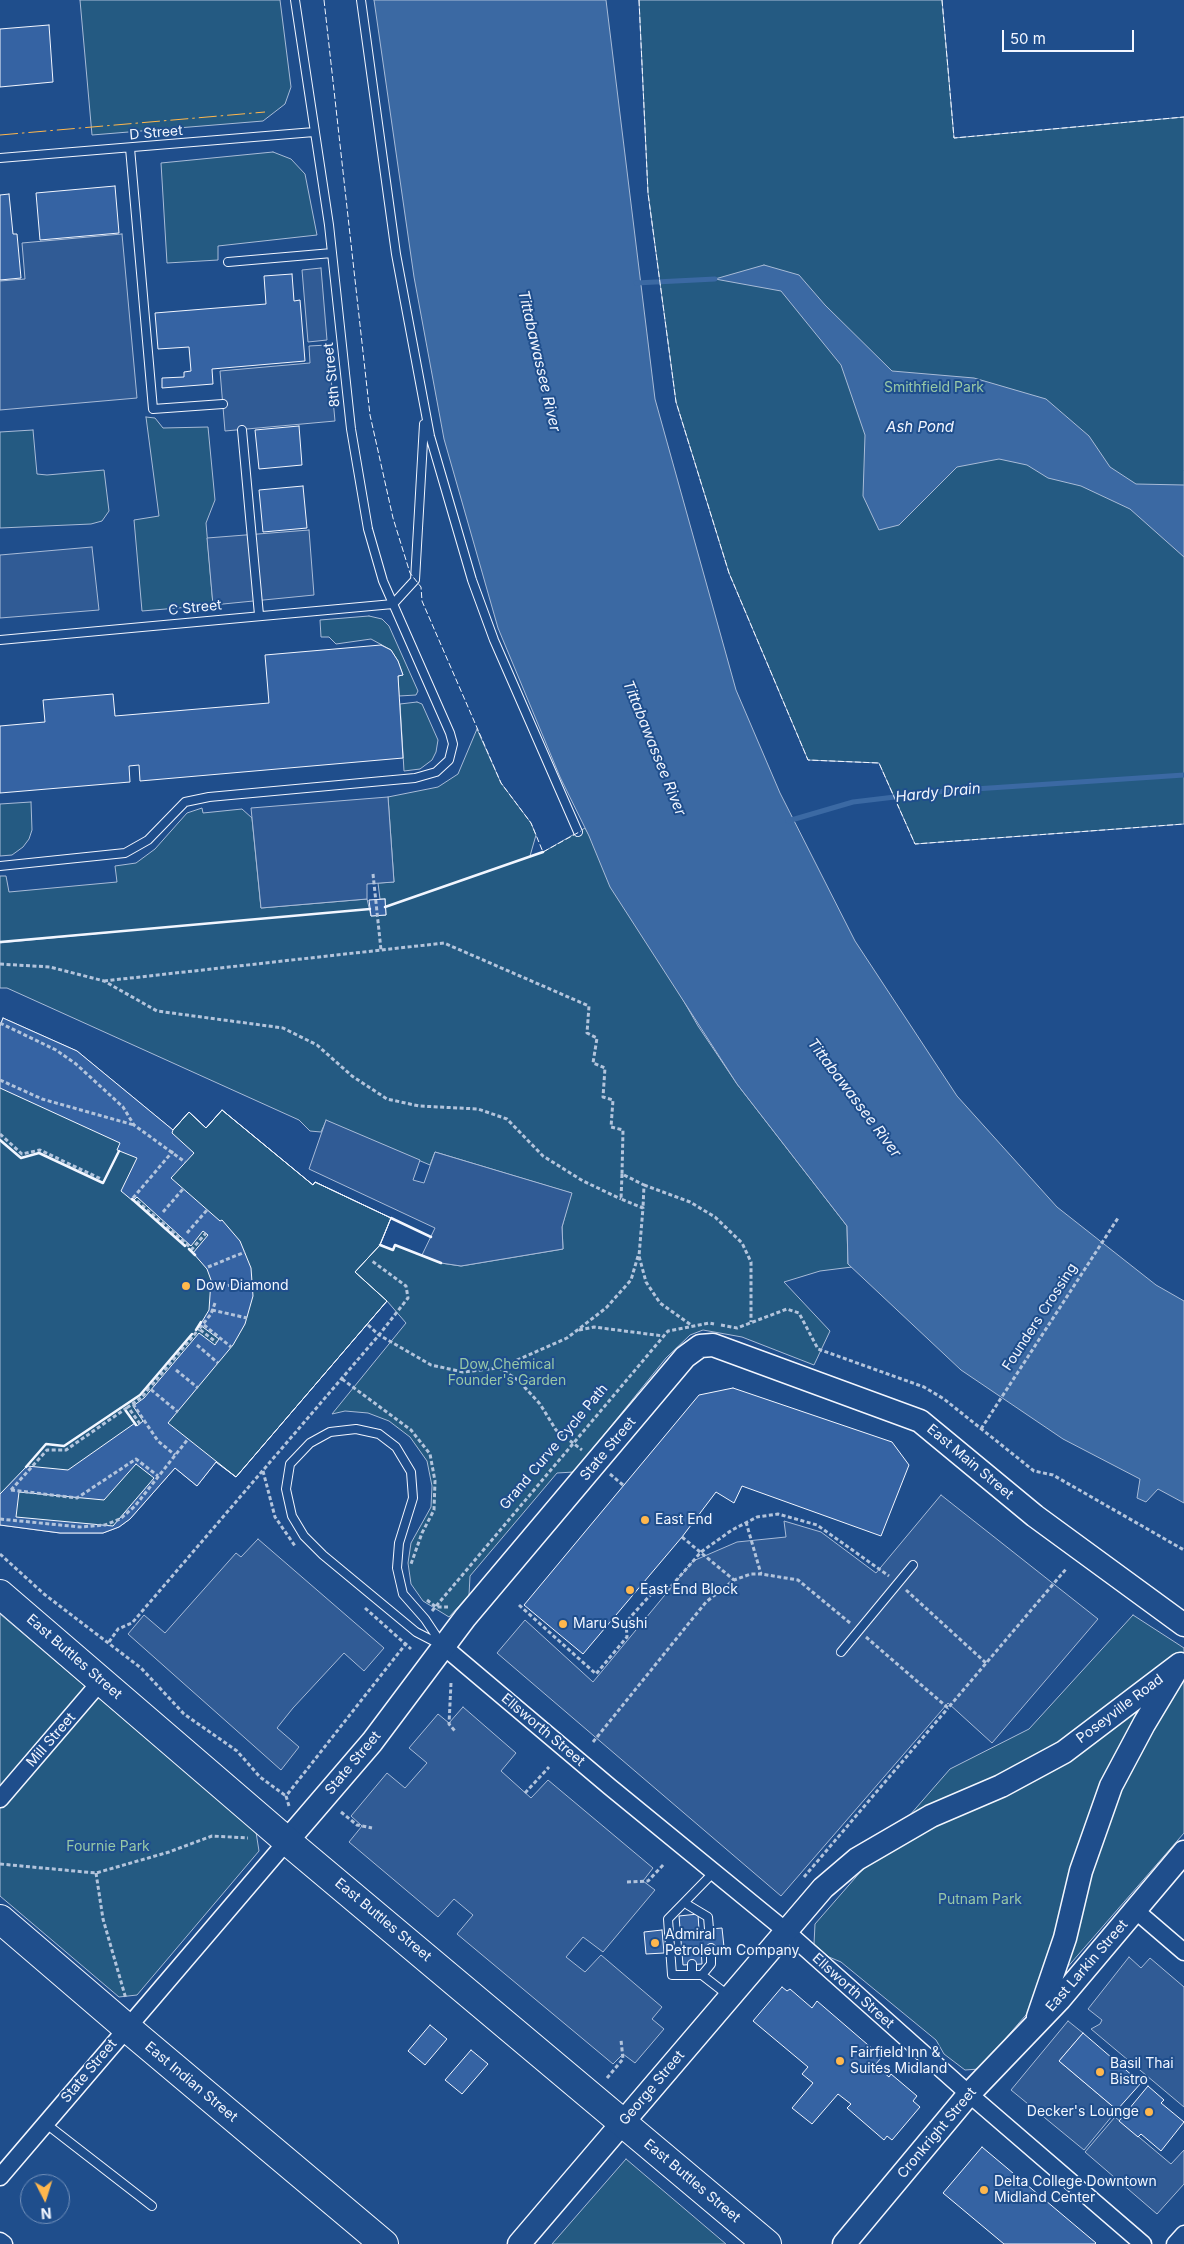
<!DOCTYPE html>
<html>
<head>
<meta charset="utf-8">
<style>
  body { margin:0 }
  #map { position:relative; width:1184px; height:2244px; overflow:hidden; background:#1f4e8c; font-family:Inter,sans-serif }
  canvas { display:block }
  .north { position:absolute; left:20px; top:2174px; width:50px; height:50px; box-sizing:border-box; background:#1f4e8c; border:1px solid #7391ba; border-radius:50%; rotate:175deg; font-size:14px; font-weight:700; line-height:20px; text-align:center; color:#f2f6ff }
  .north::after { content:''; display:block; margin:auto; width:18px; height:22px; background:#ffb74d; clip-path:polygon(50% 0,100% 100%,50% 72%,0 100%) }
  .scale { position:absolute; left:1002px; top:30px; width:132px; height:22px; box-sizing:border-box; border:2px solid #f2f6ff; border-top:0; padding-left:6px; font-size:15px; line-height:18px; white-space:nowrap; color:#f2f6ff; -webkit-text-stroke:4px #1f4e8c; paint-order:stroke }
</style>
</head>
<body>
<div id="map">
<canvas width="1184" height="2244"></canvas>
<div class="north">N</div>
<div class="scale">50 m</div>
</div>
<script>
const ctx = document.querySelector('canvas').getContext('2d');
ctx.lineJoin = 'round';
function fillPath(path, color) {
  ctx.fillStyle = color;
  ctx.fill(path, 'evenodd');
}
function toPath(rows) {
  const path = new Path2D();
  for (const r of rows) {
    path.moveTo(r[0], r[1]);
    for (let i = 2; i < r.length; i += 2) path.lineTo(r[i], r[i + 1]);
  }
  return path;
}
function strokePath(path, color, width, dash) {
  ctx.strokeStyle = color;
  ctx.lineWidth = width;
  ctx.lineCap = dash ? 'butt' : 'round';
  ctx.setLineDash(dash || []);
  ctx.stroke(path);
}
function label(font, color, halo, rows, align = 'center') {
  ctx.font = font + ' Inter,sans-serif';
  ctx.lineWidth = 4;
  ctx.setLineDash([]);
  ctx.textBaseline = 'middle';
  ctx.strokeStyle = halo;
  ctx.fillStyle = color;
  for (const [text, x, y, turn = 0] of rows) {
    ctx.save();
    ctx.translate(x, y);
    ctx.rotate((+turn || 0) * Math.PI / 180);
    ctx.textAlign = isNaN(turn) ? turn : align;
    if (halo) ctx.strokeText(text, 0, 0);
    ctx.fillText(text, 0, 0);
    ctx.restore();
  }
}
const green = toPath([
  [80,0,280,0,291,87,285,104,263,121,92,135,80,0],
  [639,0,942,0,954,138,1184,117,1184,824,915,844,879,763,808,760,729,573,676,402,648,193,639,0],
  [273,152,291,159,305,174,317,235,218,246,218,260,167,263,161,163,273,152],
  [146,417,155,418,163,428,208,427,215,500,206,523,213,605,142,611,134,520,159,516,146,417],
  [33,430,37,474,47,475,104,470,109,511,102,521,91,524,0,528,0,432,33,430],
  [369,616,382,619,389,626,418,691,416,695,399,696,398,676,403,675,398,661,391,650,371,639,336,644,329,637,321,637,320,620,369,616],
  [417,702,422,704,438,740,436,752,432,760,420,769,404,771,400,704,417,702],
  [477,729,501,783,531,823,536,835,530,856,543,852,585,828,698,1026,737,1084,847,1226,848,1264,852,1267,820,1271,784,1282,830,1331,814,1365,742,1337,703,1330,690,1335,666,1358,574,1472,557,1473,470,1576,469,1595,449,1617,423,1601,411,1584,408,1563,411,1543,431,1507,432,1486,427,1461,410,1437,389,1421,368,1413,345,1411,332,1414,406,1323,387,1301,236,1477,216,1462,197,1486,175,1468,130,1519,119,1527,103,1533,60,1533,0,1525,0,1026,3,1018,77,1051,173,1130,189,1112,206,1128,222,1110,313,1185,315,1182,391,1218,380,1244,393,1250,395,1245,441,1263,461,1266,563,1249,562,1227,571,1193,435,1152,430,1165,326,1121,321,1132,310,1131,299,1120,7,988,0,988,0,943,114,932,0,942,0,876,6,876,9,892,117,882,115,866,136,863,155,849,187,813,202,808,203,813,242,809,252,818,261,908,367,899,371,916,386,915,385,899,380,899,378,883,394,882,388,797,438,787,458,774,477,729],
  [31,802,32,830,29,839,23,847,12,855,0,856,0,804,31,802],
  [0,1614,256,1832,259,1851,137,1995,119,1997,0,1896,0,1614],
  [1133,1615,1184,1648,1184,1833,979,2069,965,2070,944,2054,936,2040,841,1962,829,1957,814,1944,815,1924,950,1769,1029,1729,1133,1615],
  [626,2159,726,2244,552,2244,626,2159]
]);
fillPath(green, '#245a82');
strokePath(green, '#a8bbd7', 1);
const parking = toPath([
  [122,234,137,398,0,410,0,281,25,279,22,243,122,234],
  [321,268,327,340,308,342,302,270,321,268],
  [328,345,335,421,225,431,220,371,310,363,309,346,328,345],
  [309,530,314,595,213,605,207,538,309,530],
  [92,547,99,610,0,618,0,555,92,547],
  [388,797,394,882,367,884,367,899,261,908,251,808,388,797],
  [326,1120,420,1160,413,1180,424,1183,435,1152,572,1193,562,1227,563,1249,461,1266,441,1263,422,1255,435,1228,309,1169,326,1120],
  [941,1495,1098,1619,992,1743,948,1703,781,1896,497,1653,525,1620,593,1682,693,1561,737,1542,786,1537,784,1521,821,1532,876,1573,941,1495],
  [258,1539,384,1648,364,1671,344,1653,293,1708,277,1728,299,1747,281,1770,128,1634,144,1615,165,1633,236,1553,241,1557,258,1539],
  [463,1707,516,1753,501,1771,531,1798,548,1780,653,1868,643,1881,655,1890,603,1952,583,1937,566,1957,585,1972,601,1955,662,2007,652,2019,664,2029,635,2063,623,2054,613,2064,457,1934,473,1915,454,1899,438,1917,349,1842,362,1826,351,1816,387,1773,405,1788,427,1763,409,1748,438,1714,449,1723,463,1707],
  [1129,1957,1141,1968,1150,1958,1184,1987,1184,2107,1091,2029,1100,2024,1102,2020,1088,2009,1129,1957],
  [1068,2021,1083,2033,1059,2061,1117,2110,1084,2150,1011,2090,1068,2021],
  [1115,2117,1171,2164,1184,2150,1184,2184,1157,2214,1085,2152,1115,2117]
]);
fillPath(parking, '#305b95');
strokePath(parking, '#a8bbd7', 1);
const water = toPath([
  [374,0,606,0,655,399,736,690,780,793,855,941,957,1096,1057,1207,1156,1285,1184,1301,1184,1503,1158,1489,1146,1502,1137,1498,1140,1479,1063,1439,961,1370,848,1264,847,1226,737,1084,610,887,589,836,560,777,498,628,444,439,414,277,374,0],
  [764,265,799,275,825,305,892,371,974,378,1046,399,1089,436,1110,467,1136,484,1184,485,1184,557,1130,509,1081,486,1048,478,1027,465,999,459,957,467,899,525,879,530,863,496,865,435,841,365,781,291,715,279,764,265]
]);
fillPath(water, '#3b69a3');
strokePath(water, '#a8bbd7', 1);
strokePath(toPath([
  [636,283,715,279],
  [788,821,853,802,945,791,1184,775]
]), '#3b69a3', 5);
const building = toPath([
  [49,25,53,82,0,87,0,29,49,25],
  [115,186,119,233,40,240,36,193,115,186],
  [9,194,13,234,17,234,21,278,0,280,0,195,9,194],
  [292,274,294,301,300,300,305,361,212,369,213,384,162,388,162,378,184,377,184,372,191,371,189,347,158,349,155,313,266,304,264,276,292,274],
  [299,426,302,465,259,469,255,430,299,426],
  [303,486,307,528,263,532,259,490,303,486],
  [381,645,391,650,398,661,403,675,398,676,403,758,140,781,139,765,129,766,130,782,0,793,0,726,45,722,43,700,113,694,115,716,269,703,265,655,381,645],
  [385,899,386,915,371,916,369,900,385,899],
  [3,1018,77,1051,173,1130,189,1112,206,1128,222,1110,313,1185,315,1182,391,1218,380,1245,355,1272,387,1301,236,1477,216,1462,197,1486,175,1468,130,1519,119,1527,103,1533,60,1533,0,1525,0,1494,27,1466,68,1470,135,1423,137,1426,143,1421,133,1406,144,1398,199,1333,215,1345,219,1339,200,1325,209,1310,211,1280,207,1269,193,1253,208,1235,203,1231,191,1246,137,1197,133,1201,121,1191,137,1158,117,1150,120,1143,0,1088,0,1026,3,1018],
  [222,1110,313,1185,315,1182,391,1218,380,1245,355,1272,387,1301,236,1477,168,1423,233,1345,245,1324,253,1296,251,1268,240,1241,222,1220,220,1221,171,1178,194,1153,172,1133,173,1130,189,1112,206,1128,222,1110],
  [733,1388,892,1442,909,1465,881,1536,742,1486,734,1503,716,1492,682,1537,583,1654,524,1605,699,1395,733,1388],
  [136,1464,154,1478,113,1526,16,1517,19,1492,104,1500,136,1464],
  [698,1914,699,1930,722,1928,724,1947,701,1949,702,1964,683,1965,679,1916,698,1914],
  [662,1930,664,1953,646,1954,644,1932,662,1930],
  [782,1987,787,1991,790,1989,812,2008,817,2001,882,2057,875,2065,889,2077,891,2074,917,2096,913,2101,920,2107,892,2140,887,2136,884,2140,847,2108,851,2104,838,2094,812,2124,792,2108,813,2083,802,2074,808,2067,753,2021,782,1987],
  [430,2025,447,2039,425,2065,408,2051,430,2025],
  [1083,2033,1141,2083,1117,2110,1059,2061,1083,2033],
  [471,2050,488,2064,462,2094,445,2080,471,2050],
  [1148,2086,1164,2100,1161,2103,1184,2122,1161,2151,1141,2134,1138,2137,1119,2121,1148,2086],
  [982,2147,1096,2243,1095,2244,1004,2244,943,2193,982,2147]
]);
fillPath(building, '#3563a3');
strokePath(building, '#f2f6ff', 1);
const lane = toPath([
  [361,0,396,254,430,436,472,580,494,640,578,832],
  [130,148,153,409,223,404],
  [0,158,314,132],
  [228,262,332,253],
  [242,430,259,615],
  [0,640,393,604,415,580,424,424],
  [0,866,125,853,148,840,185,802,209,797,415,778,436,772,449,760,453,744,450,733,383,581,368,529,351,429,329,225,295,0],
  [356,1429,379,1434,396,1447,411,1472,413,1498,399,1543,397,1568,403,1594,425,1619,443,1646,416,1632,323,1555,304,1536,292,1516,286,1489,290,1464,310,1443,330,1432,356,1429],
  [841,1652,913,1565],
  [714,1872,668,1919,672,1975,702,1975,729,1996],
  [688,1905,708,1917,709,1929],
  [692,1964,692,1975],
  [702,1975,711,1964,711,1948],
  [45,2123,152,2206]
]);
const street = toPath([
  [443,1646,610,1787,786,1931,969,2094,1143,2244],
  [0,1799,102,1680],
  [1135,1910,1184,1952],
  [0,2177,287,1841],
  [0,2241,4,2244],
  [1175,2244,1184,2234]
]);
const secondary = toPath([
  [287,1841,372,1742,465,1618,685,1357,700,1346,713,1345,920,1421,1035,1516,1184,1625],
  [1038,2017,1065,1938,1081,1871,1111,1786,1144,1724,1174,1674],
  [519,2244,823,1888,857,1859,931,1816,1001,1786,1064,1752,1180,1664],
  [844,2244,969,2094,1060,1999,1184,1852]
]);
const highway = toPath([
  [0,1594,287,1841,767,2244],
  [0,1919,126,2027,384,2244]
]);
strokePath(lane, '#f2f6ff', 10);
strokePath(street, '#f2f6ff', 19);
strokePath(secondary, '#f2f6ff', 25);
strokePath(highway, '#f2f6ff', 30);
strokePath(toPath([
  [373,874,381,950],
  [0,964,50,967,104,981,157,1011,283,1028,317,1045,352,1076,387,1099,419,1106,478,1109,507,1119,543,1156,583,1181,621,1199],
  [104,981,444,943,589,1006,587,1033,597,1038,593,1063,605,1068,603,1097,613,1100,611,1127,623,1130,622,1174,644,1185,643,1208],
  [0,1023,56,1050,76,1064,123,1107,134,1125,185,1162],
  [0,1080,42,1099,134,1125],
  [0,1134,22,1154,40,1150,101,1179],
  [622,1174,621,1199,643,1208,639,1256,646,1282,660,1303,691,1325],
  [644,1185,690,1202,715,1217,742,1243,751,1262,751,1322],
  [133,1198,173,1151],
  [137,1201,192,1249,206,1233],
  [163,1212,183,1189],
  [187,1233,207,1210],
  [208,1267,245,1252],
  [215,1287,252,1283],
  [215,1303,211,1314,199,1329,216,1342],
  [212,1310,247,1318],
  [204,1325,231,1347],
  [368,1325,379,1335,431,1365,463,1372,499,1368,518,1380,540,1404,556,1430,582,1450],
  [721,1325,737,1328,787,1309,799,1313,818,1349,924,1387,944,1399,1034,1471,1053,1475,1184,1550],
  [579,1330,594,1327,663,1336],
  [197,1345,218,1363],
  [499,1368,567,1338,606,1308,631,1280,638,1256],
  [176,1370,198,1388],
  [342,1379,411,1430,430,1454,435,1481,434,1510,422,1533,411,1564],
  [152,1385,199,1329],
  [133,1404,158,1441,175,1455],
  [140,1424,128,1407,142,1397,149,1388,178,1412],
  [981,1429,1118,1218],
  [263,1471,275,1517,295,1546],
  [610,1474,623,1485],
  [11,1490,77,1498,136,1459,158,1476],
  [11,1490,47,1450,66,1450,128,1407],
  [0,1519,80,1527,105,1525,120,1519,135,1506,188,1439],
  [746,1522,761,1574],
  [682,1537,734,1580],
  [0,1554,44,1594,141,1668,184,1714,237,1751,260,1777,286,1796],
  [906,1590,986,1663],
  [427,1600,436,1607,448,1607],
  [519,1605,596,1674,627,1637,626,1622,653,1592,667,1591,701,1552,732,1530,757,1517,778,1514,817,1525,889,1576],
  [365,1608,411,1649],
  [432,1611,668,1331,709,1323,714,1324],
  [866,1637,948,1708,1066,1569],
  [109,1642,118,1629,132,1623,379,1335,408,1298,406,1286,372,1261],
  [451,1683,449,1724,455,1731],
  [593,1742,706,1602,734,1580,751,1574,761,1574,798,1580,850,1623],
  [525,1793,549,1767],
  [289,1806,286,1796,408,1641],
  [341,1812,357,1825,372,1828],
  [0,1864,96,1873,169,1852,212,1836,248,1838],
  [96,1873,103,1919,126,1999],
  [804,1877,948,1708],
  [627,1882,648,1881,664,1864],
  [607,2078,623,2059,621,2040]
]), '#b3c4dc', 3, [4, 2.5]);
strokePath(lane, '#1f4e8c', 8);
strokePath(street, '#1f4e8c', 16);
strokePath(secondary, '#1f4e8c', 22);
strokePath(highway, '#1f4e8c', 28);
strokePath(toPath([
  [324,0,370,415,393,518,410,573,421,587,422,601,501,783,531,823,543,852,581,831],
  [639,0,648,193,676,402,729,573,808,760,879,763,915,844,1184,824],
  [942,0,954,138,1184,117]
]), '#f2f6ff', 1, [6, 2.5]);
strokePath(toPath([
  [385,907,543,852],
  [0,942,370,909],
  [0,1140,21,1158,39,1153,103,1183,119,1151],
  [132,1199,185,1246],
  [391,1218,431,1237],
  [380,1245,393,1250,395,1245,441,1263],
  [189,1249,195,1255],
  [196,1330,201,1322],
  [126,1411,136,1425],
  [26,1467,46,1444,64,1446,140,1395,192,1334]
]), '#f2f6ff', 2.5);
strokePath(toPath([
  [0,135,265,112]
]), '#ffb74d', 1, [18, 4, 2.5, 4]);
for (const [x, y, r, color] of [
  [186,1286,5,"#ffb74d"],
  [645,1520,5,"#ffb74d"],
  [630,1590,5,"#ffb74d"],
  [563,1624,5,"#ffb74d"],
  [655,1943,5,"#ffb74d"],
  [840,2061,5,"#ffb74d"],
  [1100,2072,5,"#ffb74d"],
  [1149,2112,5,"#ffb74d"],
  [984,2190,5,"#ffb74d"]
]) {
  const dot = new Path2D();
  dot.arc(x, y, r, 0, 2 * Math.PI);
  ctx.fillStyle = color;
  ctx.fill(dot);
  strokePath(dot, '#1f4e8c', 2);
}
label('14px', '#f2f6ff', '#1f4e8c', [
  ["D Street",156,133,-5],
  ["8th Street",332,375,-96],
  ["C Street",195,608,-6],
  ["Founders Crossing",1040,1317,-57],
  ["Grand Curve Cycle Path",554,1447,-50],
  ["State Street",608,1449,-50],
  ["East Main Street",970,1462,40],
  ["East Buttles Street",74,1657,41],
  ["Poseyville Road",1120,1709,-37],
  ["Ellsworth Street",543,1730,40],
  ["Mill Street",51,1740,-49],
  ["State Street",353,1763,-50],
  ["East Buttles Street",383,1920,40],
  ["East Larkin Street",1087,1966,-49],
  ["Ellsworth Street",853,1991,42],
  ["State Street",89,2071,-50],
  ["East Indian Street",191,2082,40],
  ["George Street",652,2088,-50],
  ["Cronkright Street",937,2133,-50],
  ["East Buttles Street",692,2181,40]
]);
label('14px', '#97c8a6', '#1f4e8c', [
  ["Smithfield Park",934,388],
  ["Dow Chemical",507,1365],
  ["Founder's Garden",507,1381],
  ["Fournie Park",108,1847],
  ["Putnam Park",980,1900]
]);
label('14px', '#f2f6ff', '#1f4e8c', [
  ["Dow Diamond",196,1286],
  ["East End",655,1520],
  ["East End Block",640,1590],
  ["Maru Sushi",573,1624],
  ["Admiral",665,1935],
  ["Petroleum Company",665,1951],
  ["Fairfield Inn &",850,2053],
  ["Suites Midland",850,2069],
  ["Basil Thai",1110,2064],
  ["Bistro",1110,2080],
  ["Decker's Lounge",1139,2112,"right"],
  ["Delta College Downtown",994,2182],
  ["Midland Center",994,2198]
], 'left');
label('italic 15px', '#f2f6ff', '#1f4e8c', [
  ["Tittabawassee River",539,361,77],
  ["Ash Pond",920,427],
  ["Tittabawassee River",654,748,68],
  ["Hardy Drain",938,793,-6],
  ["Tittabawassee River",854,1098,53]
]);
</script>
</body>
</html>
